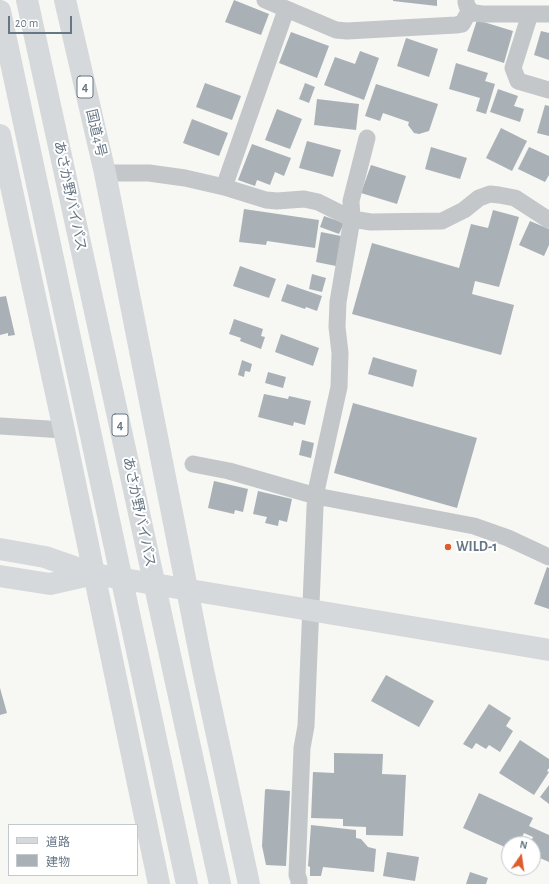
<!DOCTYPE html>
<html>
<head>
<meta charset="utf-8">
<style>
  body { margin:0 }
  #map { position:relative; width:549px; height:884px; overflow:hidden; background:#f7f7f4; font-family:"Alegreya Sans","Noto Sans JP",sans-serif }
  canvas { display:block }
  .legend { position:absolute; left:8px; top:824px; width:130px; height:52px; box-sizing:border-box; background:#fff; border:1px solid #c2c8ce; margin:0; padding:5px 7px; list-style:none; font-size:12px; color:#677684 }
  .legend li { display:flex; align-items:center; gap:8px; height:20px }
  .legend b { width:20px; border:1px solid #c2c8ce }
  .north { position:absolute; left:501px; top:836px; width:40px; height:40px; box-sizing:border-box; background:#fff; border:1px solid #c2c8ce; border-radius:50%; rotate:13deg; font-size:11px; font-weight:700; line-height:16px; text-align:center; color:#677684 }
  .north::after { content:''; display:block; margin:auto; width:14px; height:18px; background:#dc5e2f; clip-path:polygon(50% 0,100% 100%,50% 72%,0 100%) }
  .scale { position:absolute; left:8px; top:16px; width:64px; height:18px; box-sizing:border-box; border:2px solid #677684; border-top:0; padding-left:5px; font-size:12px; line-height:14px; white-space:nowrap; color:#677684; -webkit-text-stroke:3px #fff; paint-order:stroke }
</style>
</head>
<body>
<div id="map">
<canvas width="549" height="884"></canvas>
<ul class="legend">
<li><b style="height:5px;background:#d5d9dc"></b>道路</li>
<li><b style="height:11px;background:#aab1b6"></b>建物</li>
</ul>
<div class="north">N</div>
<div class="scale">20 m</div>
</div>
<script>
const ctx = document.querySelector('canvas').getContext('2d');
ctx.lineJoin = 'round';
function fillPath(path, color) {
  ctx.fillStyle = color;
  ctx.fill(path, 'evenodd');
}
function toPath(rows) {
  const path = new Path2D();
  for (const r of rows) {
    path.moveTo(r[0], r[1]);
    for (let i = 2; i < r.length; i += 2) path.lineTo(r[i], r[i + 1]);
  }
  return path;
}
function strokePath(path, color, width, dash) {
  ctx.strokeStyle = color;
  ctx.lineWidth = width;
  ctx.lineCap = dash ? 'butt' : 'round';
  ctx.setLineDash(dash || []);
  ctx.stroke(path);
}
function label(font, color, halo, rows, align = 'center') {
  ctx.font = font + ' "Alegreya Sans","Noto Sans JP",sans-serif';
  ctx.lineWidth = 4;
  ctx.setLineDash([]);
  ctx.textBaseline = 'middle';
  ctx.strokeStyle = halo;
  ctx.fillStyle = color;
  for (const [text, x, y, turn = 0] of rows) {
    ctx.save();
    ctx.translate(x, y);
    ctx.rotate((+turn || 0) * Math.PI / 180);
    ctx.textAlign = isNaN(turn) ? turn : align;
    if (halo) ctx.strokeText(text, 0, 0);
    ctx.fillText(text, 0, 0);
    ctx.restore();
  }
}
fillPath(toPath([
  [234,0,269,14,261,35,225,22],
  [393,0,437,0,437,6,393,1],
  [477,20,513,31,504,63,467,51],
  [541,31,549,33,549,60,534,55],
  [291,32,329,46,317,78,279,63],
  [406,38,438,49,429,77,397,66],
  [360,51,379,58,364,100,324,85,335,57,355,64],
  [456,63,488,73,485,81,495,84,486,114,476,111,480,98,449,89],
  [205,83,241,96,232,120,196,107],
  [305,83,315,87,309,103,299,99],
  [376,84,438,104,429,131,419,134,414,133,408,125,409,122,383,113,380,121,365,116],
  [498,89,518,96,514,106,524,109,520,122,490,112],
  [317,99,359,104,356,130,314,125],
  [545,105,549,106,549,136,537,133],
  [277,109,302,119,290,149,265,140],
  [192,119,228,133,219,156,183,143],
  [501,128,527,141,512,171,486,158],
  [307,141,341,150,333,177,299,168],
  [252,144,291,158,284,176,275,172,270,185,257,180,255,186,238,180],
  [431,147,467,158,460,179,425,169],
  [529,147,549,156,549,175,545,182,518,169],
  [371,165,406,176,397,204,361,193],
  [244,209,319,220,315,248,267,241,266,245,239,242],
  [493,210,519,217,499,287,475,281,472,294,514,305,501,355,352,314,372,243,459,268,471,224,488,228],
  [324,216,344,223,339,234,320,227],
  [530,221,549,229,549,245,544,256,519,245],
  [321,232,341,236,336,266,316,262],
  [240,266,276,279,269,298,233,286],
  [312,274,326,278,322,292,309,289],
  [287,284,322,296,317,311,306,307,305,309,281,301],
  [6,296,15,335,8,336,8,333,0,335,0,297],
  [234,319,263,329,261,336,265,337,261,349,240,341,241,338,229,334],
  [281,334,319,348,313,366,275,352],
  [373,357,417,370,413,387,368,374],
  [242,360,252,364,250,372,245,371,244,377,238,375],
  [268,372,286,377,283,388,265,383],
  [264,394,288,399,289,396,311,401,305,425,294,422,293,426,258,417],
  [353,403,477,438,457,508,334,473],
  [302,440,314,443,311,458,299,455],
  [214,481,248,489,243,512,235,510,234,514,208,508],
  [258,491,292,499,287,522,279,520,278,526,265,523,267,517,253,514],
  [547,567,549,568,549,609,534,604],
  [386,675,434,701,419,727,371,701],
  [0,688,7,713,0,715],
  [489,704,511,718,506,726,513,731,500,752,489,745,486,749,476,743,472,749,463,744],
  [520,740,549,759,549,768,547,771,549,772,534,795,499,773],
  [334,753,383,754,382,774,406,775,403,836,366,835,366,827,343,826,343,819,311,818,313,772,334,773],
  [549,785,549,804,540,797],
  [266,789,290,791,286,866,266,865,262,846,265,790],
  [479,793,533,818,529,826,549,835,549,862,533,855,533,844,530,844,533,837,524,833,519,844,509,844,509,849,463,828],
  [311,825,356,830,356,838,361,839,368,847,376,849,374,872,323,867,321,876,310,876,310,867,308,866],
  [387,852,419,857,415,881,383,876],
  [470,872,488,878,486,884,466,884]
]), '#aab1b6');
strokePath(toPath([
  [265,0,336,30,347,31,456,25,462,24,470,10],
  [466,2,467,6,470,10,474,13,483,14,549,14],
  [530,14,513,68,518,81,549,90],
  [105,173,149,173,185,178,224,187,266,200,277,201,304,199,318,202,352,219,371,222,442,221,464,210,479,198,490,194,499,195,515,198,549,220],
  [224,187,286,10],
  [0,426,64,430],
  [193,464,229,471,316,496,474,526,508,538,549,557],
  [299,884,299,880,297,875,302,748,306,726,315,507,317,487,339,387,340,353,337,327,338,302,352,219,351,201,367,138]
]), '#c3c7ca', 17);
strokePath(toPath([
  [0,549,45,557,94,574,549,650],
  [0,576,50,584,94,574]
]), '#d5d9dc', 22);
strokePath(toPath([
  [27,0,220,884],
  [65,0,105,173,203,670,249,884],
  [0,11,187,884],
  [0,135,64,430,159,884]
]), '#d5d9dc', 22);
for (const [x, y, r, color] of [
  [448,547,4,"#dc5e2f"]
]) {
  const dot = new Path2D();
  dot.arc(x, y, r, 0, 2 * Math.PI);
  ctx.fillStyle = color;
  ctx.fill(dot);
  strokePath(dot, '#fff', 1.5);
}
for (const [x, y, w] of [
  [85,87,16],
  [120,425,16]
]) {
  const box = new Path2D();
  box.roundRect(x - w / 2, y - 11, w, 22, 3);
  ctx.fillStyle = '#fff';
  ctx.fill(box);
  strokePath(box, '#677684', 1);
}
label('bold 13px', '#677684', null, [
  ["4",85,87],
  ["4",120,425]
]);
label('14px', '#677684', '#fff', [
  ["国道4号",96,133,77],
  ["あさか野バイパス",70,196,78],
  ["あさか野バイパス",139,512,78]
]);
label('bold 14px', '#677684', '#fff', [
  ["WILD-1",456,547]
], 'left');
</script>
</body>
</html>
